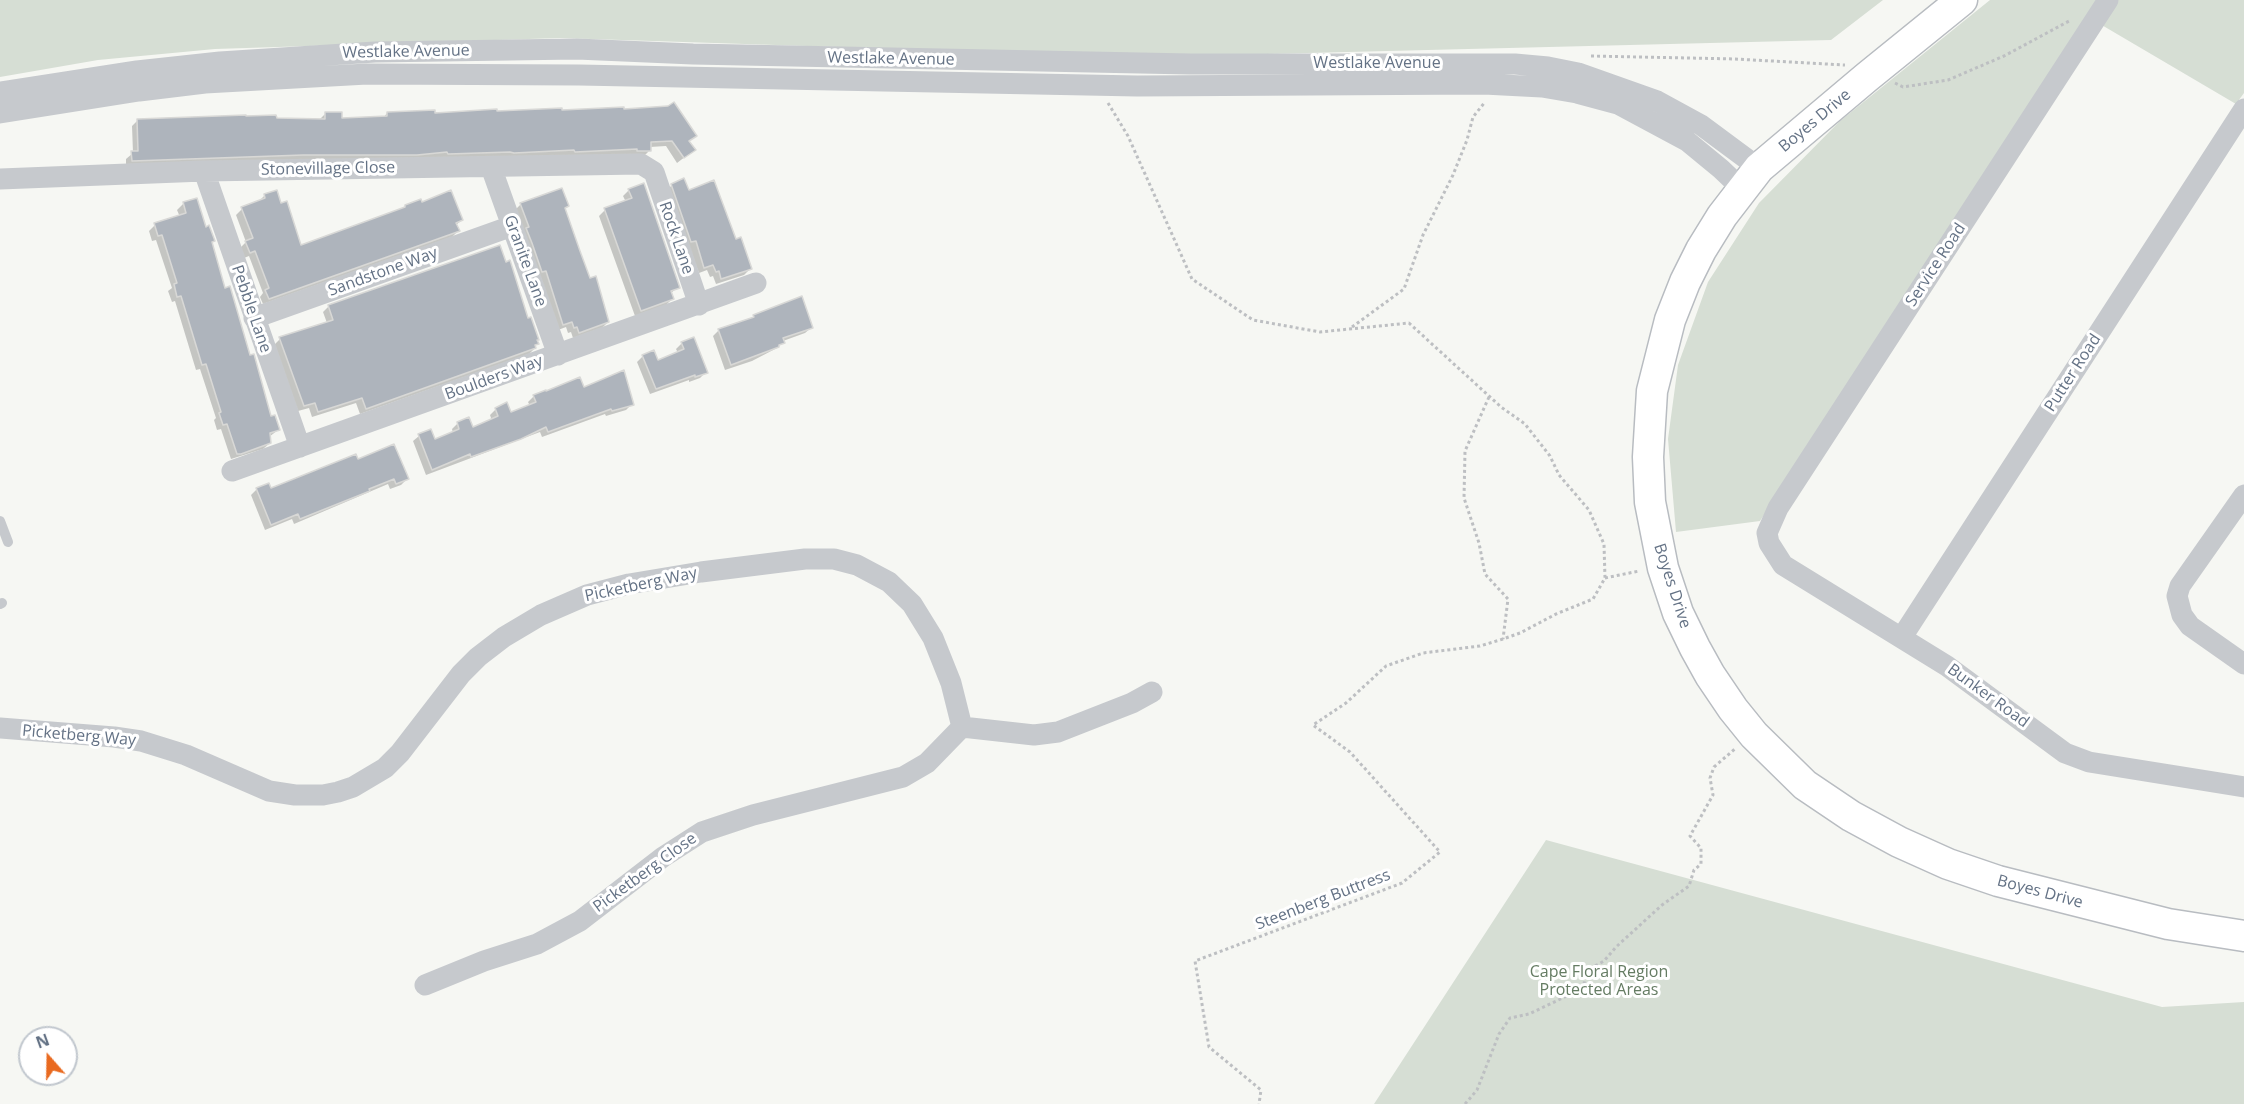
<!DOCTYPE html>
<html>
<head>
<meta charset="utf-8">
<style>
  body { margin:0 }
  #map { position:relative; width:2244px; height:1104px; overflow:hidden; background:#f6f7f3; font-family:"Open Sans",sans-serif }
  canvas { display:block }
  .north { position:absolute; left:18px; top:1026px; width:60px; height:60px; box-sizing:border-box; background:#fff; border:2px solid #c1c7ce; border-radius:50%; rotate:340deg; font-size:16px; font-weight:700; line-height:24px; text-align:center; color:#647285 }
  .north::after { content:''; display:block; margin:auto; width:21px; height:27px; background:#e96a20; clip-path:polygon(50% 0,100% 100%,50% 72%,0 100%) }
</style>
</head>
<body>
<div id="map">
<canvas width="2244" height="1104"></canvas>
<div class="north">N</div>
</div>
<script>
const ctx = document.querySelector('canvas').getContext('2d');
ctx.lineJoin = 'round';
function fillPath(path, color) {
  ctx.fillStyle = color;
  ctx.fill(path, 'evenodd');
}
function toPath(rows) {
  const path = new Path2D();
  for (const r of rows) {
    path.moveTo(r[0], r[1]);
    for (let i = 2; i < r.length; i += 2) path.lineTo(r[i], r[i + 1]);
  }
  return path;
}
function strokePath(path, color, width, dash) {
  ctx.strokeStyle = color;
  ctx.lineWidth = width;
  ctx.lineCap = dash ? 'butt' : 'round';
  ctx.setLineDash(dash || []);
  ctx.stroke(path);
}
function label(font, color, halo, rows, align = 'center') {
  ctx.font = font + ' "Open Sans",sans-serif';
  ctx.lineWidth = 6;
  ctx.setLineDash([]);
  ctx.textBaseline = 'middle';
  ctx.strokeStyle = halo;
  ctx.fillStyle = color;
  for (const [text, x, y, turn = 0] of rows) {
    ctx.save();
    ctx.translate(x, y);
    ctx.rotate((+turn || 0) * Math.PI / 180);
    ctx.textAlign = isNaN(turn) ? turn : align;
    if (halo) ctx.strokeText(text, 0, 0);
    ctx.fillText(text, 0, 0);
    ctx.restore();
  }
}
fillPath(toPath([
  [0,0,1883,0,1831,40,1146,57,560,38,215,49,98,60,0,77],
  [1990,0,2099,0,1760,521,1676,532,1668,439,1678,365,1708,282,1759,203,1840,121],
  [2116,0,2244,0,2244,93,2236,104,2100,24],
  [1546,840,2162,1007,2244,1002,2244,1104,1374,1104]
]), '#d6ded4');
fillPath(toPath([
  [623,111,695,136,688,142,694,150,677,163,666,146,650,147,650,150,644,156,126,166,126,159,133,153,132,126,138,120,320,119,326,113,341,120,384,117,387,113],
  [672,185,688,192,735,241,750,269,744,275,716,284,713,276,710,277,707,270,699,273,666,191],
  [629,190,678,287,670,294,672,299,666,305,635,316,599,216,605,210,626,202,623,196],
  [265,195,300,247,421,204,462,220,456,225,458,231,452,237,263,304,260,297,263,293,249,256,244,258,240,248,246,242,236,215,242,209,259,201],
  [196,200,224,290,270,418,278,430,269,437,270,443,263,449,231,459,221,429,217,430,214,420,216,418,200,369,196,370,175,301,172,302,168,291,172,288,156,240,152,241,149,231,155,225,180,217,177,210,183,204],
  [521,204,567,206,564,209,578,251,608,322,602,328,573,338,571,332,568,333,566,327,558,330,515,210],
  [329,306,527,320,535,348,529,354,360,414,356,403,312,417,309,408,298,411,274,345,280,339,327,323,323,312],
  [754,316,811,328,805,333,783,341,777,348,752,361,725,370,713,336,719,330,750,320],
  [682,343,706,372,700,378,689,382,689,380,650,394,637,362,643,356,657,362,678,353,676,349],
  [584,389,632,404,626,410,606,416,605,414,542,437,540,432,426,475,413,441,419,436,434,441,453,433,452,429,458,423,472,429,492,421,490,415,496,409,510,414,530,406,528,402,534,396],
  [357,461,407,479,401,485,390,489,388,484,294,524,292,519,265,530,251,495,257,489,270,490]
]), '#0003');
const building = toPath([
  [674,102,697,136,689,141,696,150,684,158,672,141,651,142,651,151,637,151,637,149,575,152,574,150,514,153,510,152,448,154,447,152,417,155,303,155,132,161,131,151,138,151,137,119,246,115,246,116,276,115,277,118,325,119,325,112,342,112,342,118,387,116,387,112,435,110,435,113,497,109,497,111,562,108,562,110,624,107,624,109,668,106,674,102],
  [684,178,689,190,714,180,736,239,741,237,752,269,721,279,719,271,716,272,713,265,704,268,696,241,691,242,671,184,684,178],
  [644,183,680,288,671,291,674,299,641,311,604,208,632,198,628,189,644,183],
  [562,188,569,206,565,208,580,251,590,278,596,276,609,322,579,333,577,327,574,328,572,322,563,325,546,271,542,272,532,243,526,228,529,227,520,203,562,188],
  [277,190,281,203,287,201,301,245,405,207,405,205,421,199,422,202,451,190,463,220,456,223,460,231,269,299,265,290,269,288,255,251,250,253,245,241,253,238,241,207,265,198,264,194,277,190],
  [197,198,206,227,209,225,215,241,212,242,225,288,230,286,250,355,254,354,271,416,275,415,280,430,270,433,271,443,241,454,237,454,227,424,223,425,219,413,221,412,206,364,202,365,181,296,177,297,174,284,177,283,162,235,158,236,154,223,186,213,183,202,197,198],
  [500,245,506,262,510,260,528,318,531,317,539,340,537,340,539,344,535,345,536,348,366,409,362,398,318,412,315,403,304,406,279,337,333,320,328,305,500,245],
  [802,296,813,328,783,338,785,343,779,345,779,347,731,365,718,329,754,317,753,315,802,296],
  [694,337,708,373,695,377,695,375,656,389,642,355,654,350,658,360,684,349,681,342,694,337],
  [624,370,634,405,612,411,611,409,548,432,546,427,521,439,471,457,470,454,432,470,418,434,431,429,435,439,459,429,457,422,469,417,473,427,498,416,495,408,507,402,511,412,536,402,533,395,546,390,546,391,580,377,584,387,624,370],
  [394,444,409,479,396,484,394,479,369,489,370,491,300,519,298,514,271,525,256,488,269,483,271,488,356,454,358,459,394,444]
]);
fillPath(building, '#aeb4bc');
strokePath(building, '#d8d8d6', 1.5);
const secondary = toPath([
  [1962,0,1867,77,1759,168,1722,216,1701,250,1685,282,1670,320,1652,391,1648,457,1650,502,1663,568,1678,613,1695,648,1710,675,1733,709,1754,735,1805,785,1851,816,1899,842,1948,864,1998,881,2168,924,2244,936]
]);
strokePath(secondary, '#b8bcc1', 33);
strokePath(toPath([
  [1591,56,1735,59,1845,65],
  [1895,83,1903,87,1948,80,2004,56,2071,20],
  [1108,103,1128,136,1192,279,1253,320,1320,332,1409,323,1501,407,1525,424,1550,456,1559,475,1589,510,1604,544,1605,578,1593,599,1556,614,1520,633,1503,639,1480,646,1423,653,1386,666,1346,703,1313,725,1350,752,1440,852,1402,883,1195,961,1209,1047,1261,1090,1259,1104],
  [1352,327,1404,289,1423,235,1453,175,1467,140,1473,117,1485,102],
  [1489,397,1465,451,1464,498,1479,543,1485,574,1508,599,1503,639],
  [1605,578,1639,571],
  [1465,1104,1477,1090,1499,1034,1510,1018,1529,1014,1571,994,1584,984,1586,971,1604,961,1616,947,1662,905,1689,886,1694,870,1701,864,1701,848,1690,836,1713,795,1710,778,1714,767,1736,748]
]), '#bdbfc2', 3, [3, 3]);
strokePath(toPath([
  [0,521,8,542],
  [0,604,2,603]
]), '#c6c9cd', 10);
strokePath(toPath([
  [2108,0,1778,508,1767,533,1769,543,1783,565,1947,666,2065,753,2089,762,2244,787],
  [0,92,137,71,220,62,375,52,577,49,693,54,1190,64,1515,64,1548,67,1578,73,1657,101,1701,125,1759,168],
  [0,113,139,91,205,83,367,74,579,75,1137,86,1484,84,1542,87,1577,93,1618,104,1687,141,1721,169,1742,189],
  [491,167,558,355],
  [204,171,300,447],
  [0,179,204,171,641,164,654,172,699,305],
  [254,318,512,226],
  [232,471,756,283],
  [2244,495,2180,586,2177,596,2182,615,2190,626,2244,664],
  [1902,637,2244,109],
  [962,727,1034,735,1058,732,1132,703,1152,692],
  [0,728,114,737,141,741,186,755,269,791,295,795,323,795,338,792,353,787,385,768,400,753,461,674,478,657,504,637,541,615,587,595,629,584,701,572,805,559,834,559,857,565,889,582,912,604,933,638,951,683,962,727],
  [425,985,484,961,537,944,580,921,663,857,702,832,753,815,903,777,927,763,962,727]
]), '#c6c9cd', 21);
strokePath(secondary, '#fff', 30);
label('16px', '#647285', '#fff', [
  ["Westlake Avenue",406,52,-1],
  ["Westlake Avenue",891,59,1],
  ["Westlake Avenue",1377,63],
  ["Boyes Drive",1815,121,-40],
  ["Stonevillage Close",328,169,-1],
  ["Rock Lane",676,238,71],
  ["Granite Lane",525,261,70],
  ["Service Road",1936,265,-57],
  ["Sandstone Way",383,272,-20],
  ["Pebble Lane",251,309,71],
  ["Putter Road",2073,373,-57],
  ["Boulders Way",494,378,-20],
  ["Picketberg Way",641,585,-12],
  ["Boyes Drive",1672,586,72],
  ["Bunker Road",1988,696,36],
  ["Picketberg Way",79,736,5],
  ["Picketberg Close",645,873,-36],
  ["Boyes Drive",2040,892,15],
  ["Steenberg Buttress",1323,900,-21]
]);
label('16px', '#657c63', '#fff', [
  ["Cape Floral Region",1599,972],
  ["Protected Areas",1599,990]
]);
</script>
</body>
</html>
